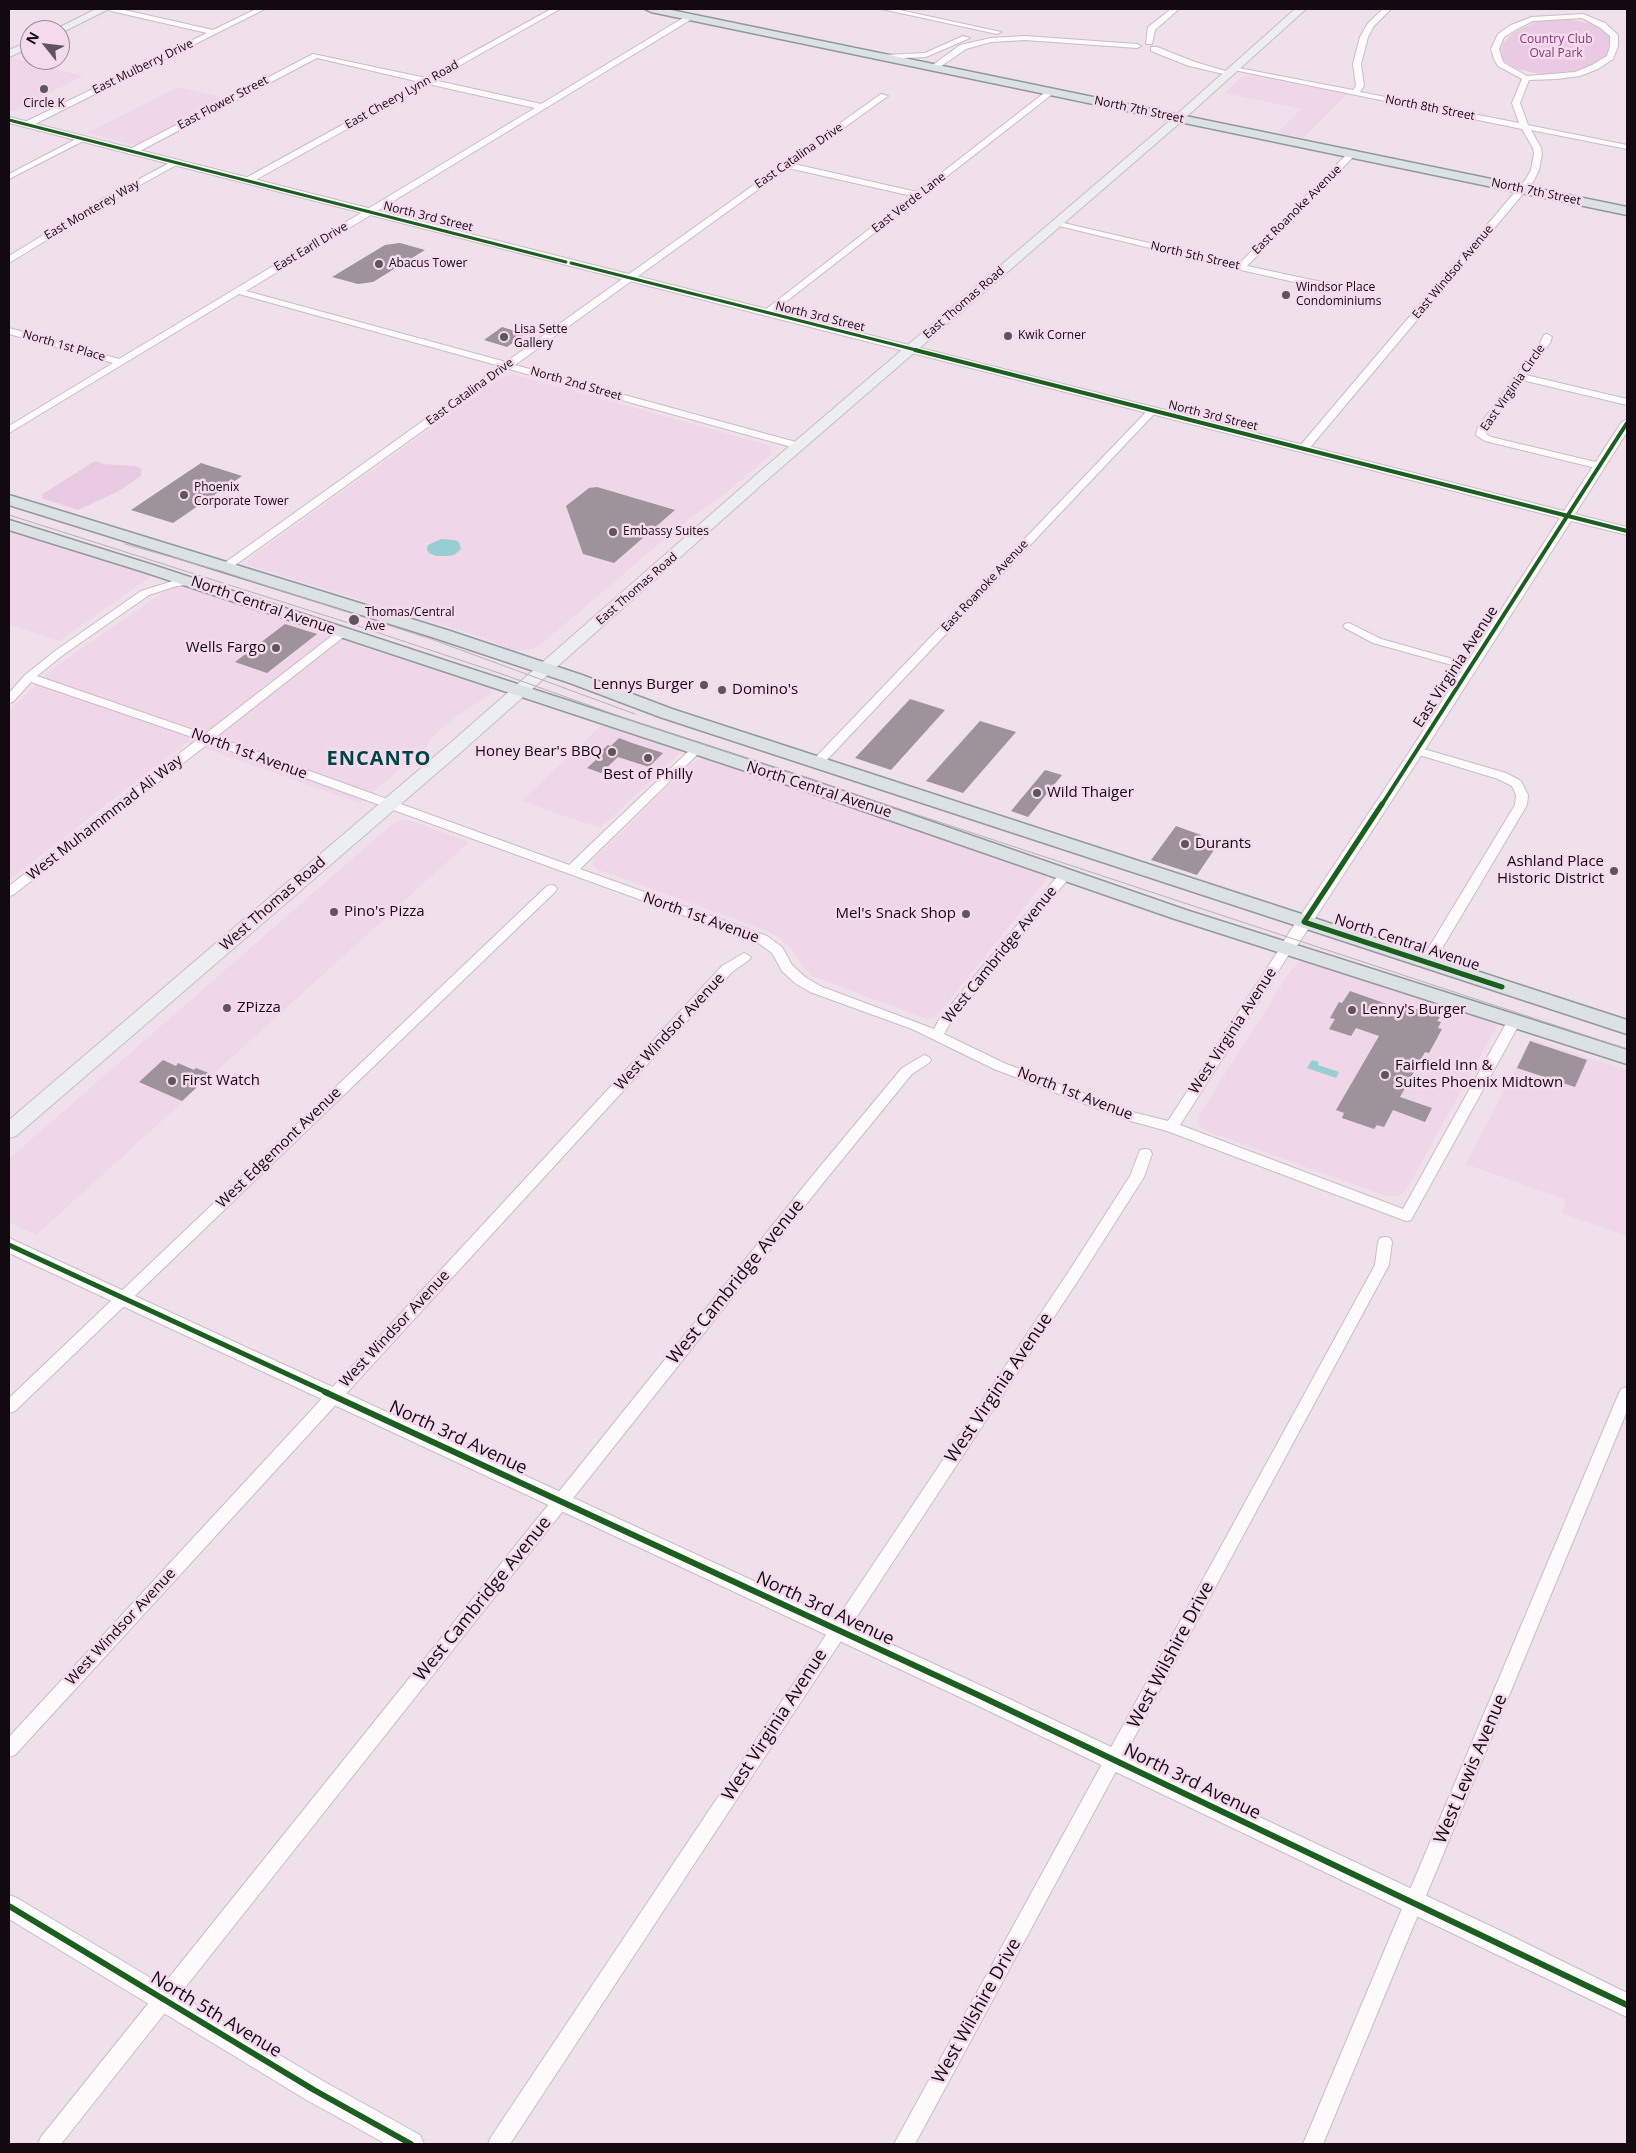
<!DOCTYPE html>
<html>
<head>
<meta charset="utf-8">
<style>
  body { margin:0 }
  #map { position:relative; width:1636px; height:2153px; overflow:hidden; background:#efe0eb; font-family:"Open Sans",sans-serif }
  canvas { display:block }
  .frame { position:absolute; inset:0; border:10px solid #130a11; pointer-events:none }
  .north { position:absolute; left:20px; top:20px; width:50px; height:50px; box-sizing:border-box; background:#f5daee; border:1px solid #9b8796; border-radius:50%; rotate:299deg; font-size:14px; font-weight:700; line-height:20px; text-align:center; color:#130a11 }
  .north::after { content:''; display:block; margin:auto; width:18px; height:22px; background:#60555d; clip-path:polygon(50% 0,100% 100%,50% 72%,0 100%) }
</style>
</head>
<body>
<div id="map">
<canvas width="1636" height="2153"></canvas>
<div class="frame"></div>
<div class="north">N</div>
</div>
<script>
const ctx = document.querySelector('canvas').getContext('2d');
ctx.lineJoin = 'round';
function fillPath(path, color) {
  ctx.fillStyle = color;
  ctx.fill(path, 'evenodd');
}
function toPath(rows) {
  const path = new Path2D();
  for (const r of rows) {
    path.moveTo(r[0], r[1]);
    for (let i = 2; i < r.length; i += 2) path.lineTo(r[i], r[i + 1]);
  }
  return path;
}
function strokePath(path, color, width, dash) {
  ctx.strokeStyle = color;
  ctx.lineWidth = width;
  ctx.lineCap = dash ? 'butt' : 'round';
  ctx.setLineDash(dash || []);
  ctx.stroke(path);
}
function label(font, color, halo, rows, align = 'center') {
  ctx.font = font + ' "Open Sans",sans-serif';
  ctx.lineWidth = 5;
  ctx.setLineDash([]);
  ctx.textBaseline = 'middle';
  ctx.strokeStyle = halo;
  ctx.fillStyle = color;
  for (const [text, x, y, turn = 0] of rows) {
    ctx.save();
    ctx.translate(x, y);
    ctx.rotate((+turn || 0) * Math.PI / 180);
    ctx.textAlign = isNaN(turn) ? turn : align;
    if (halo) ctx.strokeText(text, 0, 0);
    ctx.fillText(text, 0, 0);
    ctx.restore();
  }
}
fillPath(toPath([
  [13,58,58,69,57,70,83,76,13,111,9,110,9,60],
  [1249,75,1255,76,1347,94,1303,138,1278,133,1301,109,1225,93,1242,77],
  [178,87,225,98,140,144,130,144,87,133],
  [512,374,765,444,771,447,772,453,726,493,682,524,539,646,532,649,515,651,509,649,485,638,248,565,248,560,261,550,501,378],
  [9,528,147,572,150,577,59,641,9,624],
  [180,584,487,685,492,689,491,694,457,716,432,737,426,747,360,803,187,742,9,880,9,711,51,670,172,586],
  [604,723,675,746,679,750,679,754,600,828,522,801],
  [707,758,1042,871,1047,879,943,1008,936,1016,931,1018,924,1018,812,976,804,968,794,952,780,938,765,930,597,869,594,866,593,862,595,858,690,765,695,761],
  [400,820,412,821,469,842,36,1235,9,1222,9,1159,391,825],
  [1307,961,1490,1017,1497,1026,1409,1185,1403,1193,1398,1196,1389,1197,1207,1131,1201,1128,1198,1121,1199,1115,1290,972,1299,962],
  [1531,1039,1627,1070,1627,1236,1562,1213,1566,1200,1466,1164]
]), '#efd6e9');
fillPath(toPath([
  [1568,19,1589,23,1605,31,1609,35,1610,41,1606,56,1591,66,1575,73,1544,75,1514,68,1502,59,1501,49,1503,43,1513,33,1538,21],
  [95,461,103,464,136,466,141,469,141,476,117,492,78,510,41,498,44,496,41,495]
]), '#eacae2');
fillPath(toPath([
  [441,539,454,540,459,542,461,549,454,555,447,556,436,556,429,553,427,550,428,545],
  [1312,1060,1319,1062,1318,1065,1339,1072,1336,1078,1307,1068]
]), '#97ced3');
fillPath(toPath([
  [400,243,425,250,373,282,358,284,332,277,385,245],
  [502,327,525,334,507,347,484,340],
  [201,463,242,476,173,523,131,510],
  [597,487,675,510,614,563,583,554,566,506,589,488],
  [285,624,317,634,267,673,235,662],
  [910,699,945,710,891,770,855,758],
  [980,721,1016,732,963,793,926,781],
  [619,738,632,743,663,753,649,767,618,757,601,773,587,768,597,759,594,758,608,745,611,746],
  [1045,770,1062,775,1028,817,1011,811],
  [1176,826,1201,835,1196,841,1216,847,1197,875,1151,860],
  [1350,991,1401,1009,1404,1005,1440,1017,1437,1021,1441,1022,1438,1028,1442,1029,1429,1053,1425,1052,1400,1097,1432,1108,1425,1122,1393,1110,1384,1127,1377,1125,1374,1129,1342,1118,1344,1113,1336,1110,1379,1036,1356,1028,1351,1036,1329,1029,1335,1019,1330,1018,1339,1002,1342,1003],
  [1530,1041,1587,1060,1575,1087,1517,1068],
  [163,1060,176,1066,178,1063,194,1070,196,1068,211,1074,182,1101,139,1082]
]), '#9e929b');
const minor = toPath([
  [108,9,120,9,213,30,256,9,265,9,29,127,23,127,23,123,207,33,111,11,108,9],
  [551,9,560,9,434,80,541,104,688,15,695,17,246,291,506,362,881,94,888,96,794,164,917,192,1048,90,1055,92,769,315,766,316,761,313,912,196,788,168,515,365,803,444,803,448,795,448,509,369,231,568,223,568,222,566,223,564,500,366,239,294,9,433,9,426,113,363,9,334,9,328,119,359,535,108,428,84,250,183,244,183,244,179,420,82,317,58,134,154,128,154,128,150,313,54,426,78,551,9],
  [882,9,895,9,1001,32,997,34,882,9],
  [1171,9,1179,9,1155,30,1152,44,1146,44,1148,27,1171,9],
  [1383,9,1391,9,1374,26,1368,37,1361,64,1364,86,1360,92,1519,123,1512,103,1522,79,1498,66,1494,59,1491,49,1498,34,1511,25,1532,17,1583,14,1605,23,1618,35,1618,46,1613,59,1598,69,1580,76,1557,79,1529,80,1520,103,1528,125,1627,145,1627,149,1531,130,1541,148,1542,154,1539,170,1533,182,1307,451,1303,452,1298,449,1299,447,1526,179,1531,170,1534,154,1533,148,1522,129,1229,69,1233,67,1353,90,1356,86,1353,64,1360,37,1368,23,1383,9],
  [1582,18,1599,27,1610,36,1610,46,1607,56,1592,65,1575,72,1527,76,1504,63,1502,59,1499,49,1504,37,1517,29,1533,21,1582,18],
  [963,36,970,38,926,57,882,59,878,57,882,55,925,53,963,36],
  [1025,36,1137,44,1141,46,1137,48,1025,40,991,42,966,49,937,69,930,67,960,45,991,38,1025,36],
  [1151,47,1157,47,1195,62,1232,73,1228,75,1189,66,1151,51,1151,47],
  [80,137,87,139,9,179,9,174,80,137],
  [1349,152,1356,154,1247,266,1312,280,1339,284,1340,286,1336,289,1312,286,1241,270,1051,224,1055,221,1239,264,1349,152],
  [173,161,180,163,106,204,9,263,9,256,100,200,173,161],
  [1547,334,1552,337,1550,343,1526,375,1627,399,1627,405,1522,380,1486,429,1486,434,1491,437,1604,464,1604,468,1600,469,1485,441,1476,435,1478,427,1540,343,1544,335,1547,334],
  [1152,408,1157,411,1155,413,822,765,814,765,812,762,814,759,1149,409,1152,408],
  [190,579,195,582,194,584,177,586,149,595,63,655,37,676,205,734,338,631,346,631,348,633,346,635,216,737,569,865,692,748,700,748,702,750,700,752,580,869,767,936,782,947,792,965,805,977,820,986,934,1029,940,1018,1061,872,1069,872,1071,875,1069,878,950,1023,944,1034,1004,1063,1136,1113,1168,1121,1282,945,1292,945,1293,948,1180,1125,1403,1209,1509,1018,1514,1017,1519,1018,1521,1021,1411,1220,1406,1221,1167,1131,1127,1120,994,1069,912,1029,810,992,795,983,782,971,772,953,757,942,209,743,13,895,9,896,9,886,198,739,31,682,13,702,9,703,9,693,25,675,55,651,141,591,176,580,190,579],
  [1349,623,1381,639,1474,665,1476,667,1470,670,1373,643,1345,628,1343,626,1345,624,1349,623],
  [1417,747,1506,773,1521,781,1528,795,1527,805,1434,962,1427,966,1420,962,1515,805,1516,795,1512,786,1498,779,1413,753,1411,751,1417,747],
  [551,885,555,886,557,889,555,892,15,1411,9,1413,9,1398,547,886,551,885],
  [744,953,751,957,749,960,732,972,15,1755,9,1757,9,1737,722,966,744,953],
  [924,1055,929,1057,931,1060,929,1063,912,1074,823,1183,61,2144,38,2144,41,2137,813,1175,902,1068,924,1055],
  [1145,1149,1150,1150,1152,1154,1144,1177,1081,1276,510,2144,488,2144,491,2137,1071,1268,1130,1176,1140,1150,1145,1149],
  [1385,1237,1390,1238,1392,1242,1389,1265,915,2144,894,2144,1375,1265,1378,1242,1380,1238,1385,1237],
  [1627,1387,1627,1411,1323,2144,1303,2144,1619,1393,1621,1389,1627,1387]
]);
const tertiary = toPath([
  [9,117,1564,511,1621,423,1627,419,1627,432,1575,514,1627,527,1627,535,1571,521,1424,751,1293,952,1287,953,1281,952,1279,948,1410,751,1560,518,9,123,9,117],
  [9,1238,984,1687,1501,1931,1627,1993,1627,2017,968,1701,9,1253,9,1238],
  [9,1895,17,1898,323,2081,420,2135,424,2144,386,2144,305,2099,9,1919,9,1895]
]);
const secondary = toPath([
  [96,9,109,9,63,32,60,33,60,30,54,30,96,9],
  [1295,9,1306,9,1175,127,767,480,460,753,16,1136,9,1138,9,1120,448,745,757,474,1167,123,1295,9],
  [30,41,30,48,9,57,9,50,30,41]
]);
const primary = toPath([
  [645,9,666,9,1627,207,1627,215,651,12,645,9],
  [9,495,447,630,582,675,672,709,1627,1020,1627,1034,660,717,570,683,435,638,9,505,9,495],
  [9,520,153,565,811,780,1186,910,1627,1050,1627,1064,1172,918,797,788,141,571,9,530,9,520]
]);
strokePath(minor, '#c9bdc5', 2);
strokePath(tertiary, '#c9bdc5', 2);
strokePath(secondary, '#c9bdc5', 2);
strokePath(primary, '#92989e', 3);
fillPath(minor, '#fdfafc');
fillPath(tertiary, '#fdfafc');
fillPath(secondary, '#eceeef');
fillPath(primary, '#dce2e3');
strokePath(toPath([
  [9,515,352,624,499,673,630,720,1627,1049],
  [125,544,221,571,431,639,635,714]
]), '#b6b3b5', 1);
strokePath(toPath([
  [9,120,566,262],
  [571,263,920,351]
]), '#1b5e20', 3);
strokePath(toPath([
  [915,350,1627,531],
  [1381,806,1627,423]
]), '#1b5e20', 4);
strokePath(toPath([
  [1382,804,1304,922,1502,987],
  [9,1245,328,1393]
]), '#1b5e20', 5);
strokePath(toPath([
  [325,1392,976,1694,1627,2005],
  [9,1906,314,2090,411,2144]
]), '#1b5e20', 6);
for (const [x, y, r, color] of [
  [44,89,5,"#60555d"],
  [379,264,5,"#60555d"],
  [1286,295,5,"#60555d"],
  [1008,336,5,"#60555d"],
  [504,337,5,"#60555d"],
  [184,495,5,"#60555d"],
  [613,532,5,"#60555d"],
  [354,620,6,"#60555d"],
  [276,648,5,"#60555d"],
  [704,685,5,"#60555d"],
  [722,690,5,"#60555d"],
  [612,752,5,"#60555d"],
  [648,758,5,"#60555d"],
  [1037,793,5,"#60555d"],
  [1185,844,5,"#60555d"],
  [1614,871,5,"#60555d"],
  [334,912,5,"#60555d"],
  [966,914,5,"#60555d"],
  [227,1008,5,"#60555d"],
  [1352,1010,5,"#60555d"],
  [1385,1075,5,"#60555d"],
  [172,1081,5,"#60555d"]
]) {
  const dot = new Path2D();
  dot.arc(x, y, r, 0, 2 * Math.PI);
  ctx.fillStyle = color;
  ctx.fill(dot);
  strokePath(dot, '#f5daee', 2);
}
label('12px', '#7d3b70', '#f5daee', [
  ["Country Club",1556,40],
  ["Oval Park",1556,54]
]);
label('12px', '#130a11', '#f5daee', [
  ["East Mulberry Drive",143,67,-26],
  ["East Cheery Lynn Road",402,95,-29],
  ["East Flower Street",223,103,-28],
  ["North 8th Street",1430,108,11],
  ["North 7th Street",1139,110,12],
  ["East Catalina Drive",799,156,-35],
  ["North 7th Street",1536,192,12],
  ["East Verde Lane",909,203,-38],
  ["East Monterey Way",92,210,-30],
  ["East Roanoke Avenue",1297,210,-45],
  ["North 3rd Street",428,217,14],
  ["East Earll Drive",311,247,-31],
  ["North 5th Street",1195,256,13],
  ["East Windsor Avenue",1453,272,-50],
  ["East Thomas Road",964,303,-41],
  ["North 3rd Street",820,317,14],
  ["North 1st Place",64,346,16],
  ["North 2nd Street",576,384,16],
  ["East Virginia Circle",1513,388,-55],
  ["East Catalina Drive",470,392,-36],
  ["North 3rd Street",1213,416,14],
  ["East Roanoke Avenue",985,586,-47],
  ["East Thomas Road",637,589,-41]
]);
label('12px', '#130a11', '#f5daee', [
  ["Circle K",44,104,"center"],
  ["Abacus Tower",389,264],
  ["Windsor Place",1296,288],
  ["Condominiums",1296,302],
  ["Lisa Sette",514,330],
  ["Gallery",514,344],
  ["Kwik Corner",1018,336],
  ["Phoenix",194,488],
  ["Corporate Tower",194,502],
  ["Embassy Suites",623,532],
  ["Thomas/Central",365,613],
  ["Ave",365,627]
], 'left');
label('15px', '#130a11', '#f5daee', [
  ["North Central Avenue",263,606,19],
  ["East Virginia Avenue",1456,667,-57],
  ["North 1st Avenue",249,754,20],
  ["North Central Avenue",819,790,18],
  ["West Muhammmad Ali Way",105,818,-38],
  ["West Thomas Road",273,904,-41],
  ["North 1st Avenue",701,918,20],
  ["North Central Avenue",1407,943,18],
  ["West Cambridge Avenue",1000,955,-51],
  ["West Virginia Avenue",1233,1031,-57],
  ["West Windsor Avenue",670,1032,-47],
  ["North 1st Avenue",1075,1094,21],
  ["West Edgemont Avenue",279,1148,-44],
  ["West Windsor Avenue",395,1329,-47],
  ["West Windsor Avenue",121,1627,-47]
]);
label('15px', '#130a11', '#f5daee', [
  ["Wells Fargo",266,648,"right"],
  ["Lennys Burger",694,685,"right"],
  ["Domino's",732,690],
  ["Honey Bear's BBQ",602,752,"right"],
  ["Best of Philly",648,775,"center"],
  ["Wild Thaiger",1047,793],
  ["Durants",1195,844],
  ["Ashland Place",1604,862,"right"],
  ["Historic District",1604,879,"right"],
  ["Pino's Pizza",344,912],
  ["Mel's Snack Shop",956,914,"right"],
  ["ZPizza",237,1008],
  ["Lenny's Burger",1362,1010],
  ["Fairfield Inn &",1395,1066],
  ["Suites Phoenix Midtown",1395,1083],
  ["First Watch",182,1081]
], 'left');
label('18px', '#130a11', '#f5daee', [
  ["West Cambridge Avenue",736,1282,-51],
  ["West Virginia Avenue",999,1388,-56],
  ["North 3rd Avenue",458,1438,25],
  ["West Cambridge Avenue",483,1599,-51],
  ["North 3rd Avenue",825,1609,25],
  ["West Wilshire Drive",1171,1655,-62],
  ["West Virginia Avenue",775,1725,-57],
  ["West Lewis Avenue",1471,1769,-67],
  ["North 3rd Avenue",1192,1782,26],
  ["West Wilshire Drive",977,2011,-61],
  ["North 5th Avenue",216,2015,31]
]);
ctx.letterSpacing = '1px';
label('bold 20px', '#004546', '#f5daee', [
  ["ENCANTO",379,759]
]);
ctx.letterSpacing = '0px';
</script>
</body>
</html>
